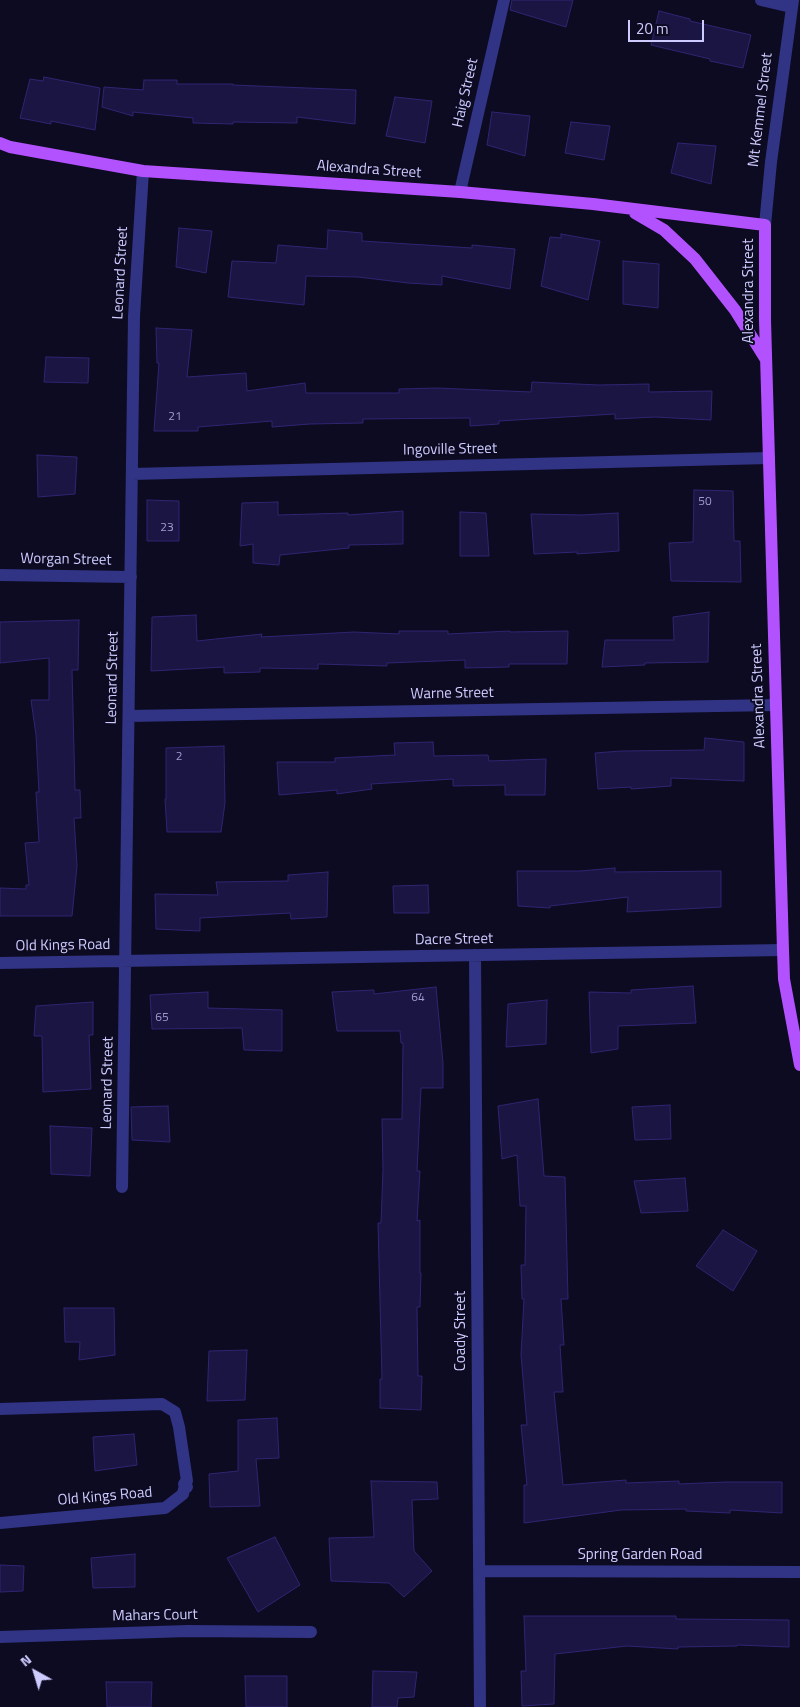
<!DOCTYPE html>
<html>
<head>
<meta charset="utf-8">
<style>
  body { margin:0 }
  #map { position:relative; width:800px; height:1707px; overflow:hidden; background:#0d0b21; font-family:"Titillium Web",sans-serif }
  canvas { display:block }
  .north { position:absolute; left:10px; top:1647px; width:50px; height:50px; -webkit-text-stroke:4px #0d0b21; paint-order:stroke; rotate:321deg; font-size:14px; font-weight:700; line-height:20px; text-align:center; color:#cdcbff }
  .north::after { content:''; display:block; margin:auto; width:18px; height:22px; background:#cdcbff; clip-path:polygon(50% 0,100% 100%,50% 72%,0 100%) }
  .scale { position:absolute; left:628px; top:20px; width:76px; height:22px; box-sizing:border-box; border:2px solid #cdcbff; border-top:0; padding-left:6px; font-size:15px; line-height:18px; white-space:nowrap; color:#cdcbff; -webkit-text-stroke:4px #0d0b21; paint-order:stroke }
</style>
</head>
<body>
<div id="map">
<canvas width="800" height="1707"></canvas>
<div class="north">N</div>
<div class="scale">20 m</div>
</div>
<script>
const ctx = document.querySelector('canvas').getContext('2d');
ctx.lineJoin = 'round';
function fillPath(path, color) {
  ctx.fillStyle = color;
  ctx.fill(path, 'evenodd');
}
function toPath(rows) {
  const path = new Path2D();
  for (const r of rows) {
    path.moveTo(r[0], r[1]);
    for (let i = 2; i < r.length; i += 2) path.lineTo(r[i], r[i + 1]);
  }
  return path;
}
function strokePath(path, color, width, dash) {
  ctx.strokeStyle = color;
  ctx.lineWidth = width;
  ctx.lineCap = dash ? 'butt' : 'round';
  ctx.setLineDash(dash || []);
  ctx.stroke(path);
}
function label(font, color, halo, rows, align = 'center') {
  ctx.font = font + ' "Titillium Web",sans-serif';
  ctx.lineWidth = 4;
  ctx.setLineDash([]);
  ctx.textBaseline = 'middle';
  ctx.strokeStyle = halo;
  ctx.fillStyle = color;
  for (const [text, x, y, turn = 0] of rows) {
    ctx.save();
    ctx.translate(x, y);
    ctx.rotate((+turn || 0) * Math.PI / 180);
    ctx.textAlign = isNaN(turn) ? turn : align;
    if (halo) ctx.strokeText(text, 0, 0);
    ctx.fillText(text, 0, 0);
    ctx.restore();
  }
}
const building = toPath([
  [512,0,573,0,566,27,510,10,512,0],
  [659,11,690,19,690,21,751,35,743,68,710,61,710,59,651,45,659,11],
  [44,77,100,88,95,130,51,121,51,124,20,118,30,79,43,81,44,77],
  [144,80,177,80,177,84,233,84,233,85,356,90,355,124,297,117,297,123,233,122,233,124,193,123,193,118,133,112,133,116,102,107,104,87,143,90,144,80],
  [395,97,432,101,425,143,386,136,395,97],
  [492,112,530,116,525,156,487,145,492,112],
  [571,122,610,126,604,160,565,153,571,122],
  [678,143,716,146,711,184,671,173,678,143],
  [179,228,212,231,206,273,176,267,179,228],
  [328,230,362,233,362,241,472,248,472,245,515,249,510,289,442,276,442,285,408,283,358,277,306,276,304,305,228,297,232,261,276,263,278,245,327,249,328,230],
  [561,234,600,241,588,300,541,286,550,237,561,238,561,234],
  [623,261,659,264,658,308,623,304,623,261],
  [156,328,192,330,187,377,246,373,247,391,305,383,306,393,399,393,399,389,437,388,531,392,532,382,599,385,649,384,649,392,712,391,711,420,655,417,615,419,615,414,499,421,499,424,470,426,470,418,363,419,363,423,310,424,272,427,272,421,198,427,198,431,154,431,159,363,157,363,156,328],
  [46,357,89,358,88,383,44,382,46,357],
  [37,455,77,457,75,494,38,497,37,455],
  [694,490,733,491,734,541,740,541,741,582,671,581,669,543,693,542,694,490],
  [147,500,179,501,179,541,147,541,147,500],
  [278,502,278,515,348,513,348,515,403,511,403,544,349,545,349,548,280,555,279,565,253,563,253,544,240,546,242,503,278,502],
  [460,512,486,513,489,556,460,556,460,512],
  [618,513,619,551,577,554,577,552,534,554,531,514,582,515,618,513],
  [709,612,708,662,645,663,645,665,602,667,605,640,674,640,673,617,709,612],
  [196,615,197,641,262,634,261,637,354,632,399,634,399,631,448,631,448,634,510,631,510,632,568,631,567,664,509,664,509,667,465,668,465,660,387,663,387,666,318,664,318,669,260,668,260,672,224,673,224,667,151,671,152,617,196,615],
  [79,620,78,670,72,670,75,790,80,790,81,818,74,818,77,866,72,916,0,916,0,888,26,889,26,885,29,885,25,843,39,842,36,792,39,792,36,735,31,700,49,700,49,658,0,663,0,622,79,620],
  [705,738,744,742,744,781,671,778,671,786,631,789,631,787,598,789,595,753,621,751,704,750,705,738],
  [433,742,434,756,488,755,489,761,546,759,545,795,505,795,505,785,453,786,453,779,371,784,372,789,337,794,337,790,279,795,277,762,335,762,335,758,395,755,394,743,433,742],
  [224,746,225,803,221,832,167,832,165,799,166,799,166,748,224,746],
  [615,868,615,872,721,871,721,907,627,912,628,897,550,906,550,908,518,906,517,871,580,871,615,868],
  [328,872,327,917,291,919,290,913,200,918,200,931,156,929,155,894,218,895,216,882,288,881,288,875,328,872],
  [428,885,429,913,394,913,393,886,428,885],
  [693,986,696,1023,618,1026,618,1049,591,1053,589,992,631,993,631,990,693,986],
  [436,987,443,1063,443,1088,421,1088,417,1171,420,1171,417,1221,420,1220,420,1273,421,1273,420,1307,417,1307,418,1376,422,1376,421,1410,380,1408,380,1379,382,1379,378,1223,381,1223,383,1170,382,1119,402,1119,403,1043,401,1043,400,1031,337,1031,332,992,374,990,374,994,436,987],
  [208,992,208,1008,282,1010,282,1051,244,1050,242,1028,152,1029,150,995,208,992],
  [547,1000,546,1044,506,1047,508,1004,547,1000],
  [93,1002,93,1035,89,1035,91,1089,43,1092,42,1036,34,1036,36,1006,93,1002],
  [538,1099,544,1176,565,1177,568,1299,561,1299,564,1345,560,1345,563,1392,554,1392,563,1485,626,1480,626,1483,679,1481,679,1484,726,1482,782,1482,782,1513,730,1510,730,1513,686,1511,686,1509,621,1510,524,1523,524,1485,527,1485,521,1425,527,1425,521,1355,524,1299,522,1299,521,1265,525,1265,526,1206,520,1206,517,1155,502,1159,498,1106,538,1099],
  [670,1105,671,1139,635,1140,632,1107,670,1105],
  [168,1106,170,1142,132,1140,131,1107,168,1106],
  [50,1126,92,1128,90,1176,51,1174,50,1126],
  [685,1178,688,1211,641,1213,634,1181,685,1178],
  [723,1230,757,1251,733,1291,696,1266,723,1230],
  [64,1308,114,1308,115,1355,79,1360,80,1342,65,1342,64,1308],
  [247,1350,245,1400,207,1401,209,1351,247,1350],
  [277,1418,279,1458,256,1459,260,1506,210,1507,209,1474,238,1471,238,1420,277,1418],
  [134,1434,137,1465,95,1471,93,1437,134,1434],
  [371,1481,437,1482,438,1499,412,1500,414,1551,432,1571,404,1597,389,1583,331,1581,329,1538,374,1537,371,1481],
  [275,1537,300,1585,258,1612,227,1558,275,1537],
  [135,1554,135,1587,93,1588,91,1558,135,1554],
  [0,1565,24,1566,23,1591,0,1592,0,1565],
  [524,1616,676,1616,676,1619,789,1620,789,1647,737,1645,737,1646,678,1647,678,1649,627,1646,555,1654,554,1704,522,1706,521,1671,526,1671,524,1616],
  [373,1671,417,1672,414,1697,398,1698,397,1707,372,1707,373,1671],
  [245,1676,287,1676,287,1707,246,1707,245,1676],
  [106,1682,152,1682,151,1707,107,1707,106,1682]
]);
fillPath(building, '#1b1544');
strokePath(building, '#2f2572', 1);
strokePath(toPath([
  [761,0,791,7],
  [460,192,504,0],
  [765,225,771,162,793,0],
  [132,474,769,458],
  [0,575,131,577],
  [129,716,776,705],
  [475,955,480,1707],
  [0,963,783,950],
  [122,1187,134,316,143,171],
  [0,1409,162,1404,175,1412,179,1427,187,1481,184,1484,187,1487,184,1489,183,1494,165,1508,0,1523],
  [479,1571,800,1572],
  [0,1637,188,1631,311,1632]
]), '#313385', 12);
strokePath(toPath([
  [0,143,10,147,143,171,460,192,593,204,765,225,765,320,783,950,784,979,800,1065],
  [635,213,664,230,695,259,735,310,765,358]
]), '#b252ff', 12);
label('12px', '#a09ed0', null, [
  ["21",175,417],
  ["50",705,502],
  ["23",167,528],
  ["2",179,757],
  ["64",418,998],
  ["65",162,1018]
]);
label('15px', '#cdcbff', '#0d0b21', [
  ["Haig Street",466,93,-77],
  ["Mt Kemmel Street",761,110,-83],
  ["Alexandra Street",369,170,4],
  ["Leonard Street",121,273,-87],
  ["Alexandra Street",749,291,-90],
  ["Ingoville Street",450,450,-1],
  ["Worgan Street",66,560,1],
  ["Leonard Street",113,678,-89],
  ["Warne Street",452,694,-1],
  ["Alexandra Street",759,696,-92],
  ["Dacre Street",454,940,-1],
  ["Old Kings Road",63,946,-1],
  ["Leonard Street",108,1083,-89],
  ["Coady Street",461,1331,-90],
  ["Old Kings Road",105,1497,-5],
  ["Spring Garden Road",640,1555],
  ["Mahars Court",155,1616,-1]
]);
</script>
</body>
</html>
